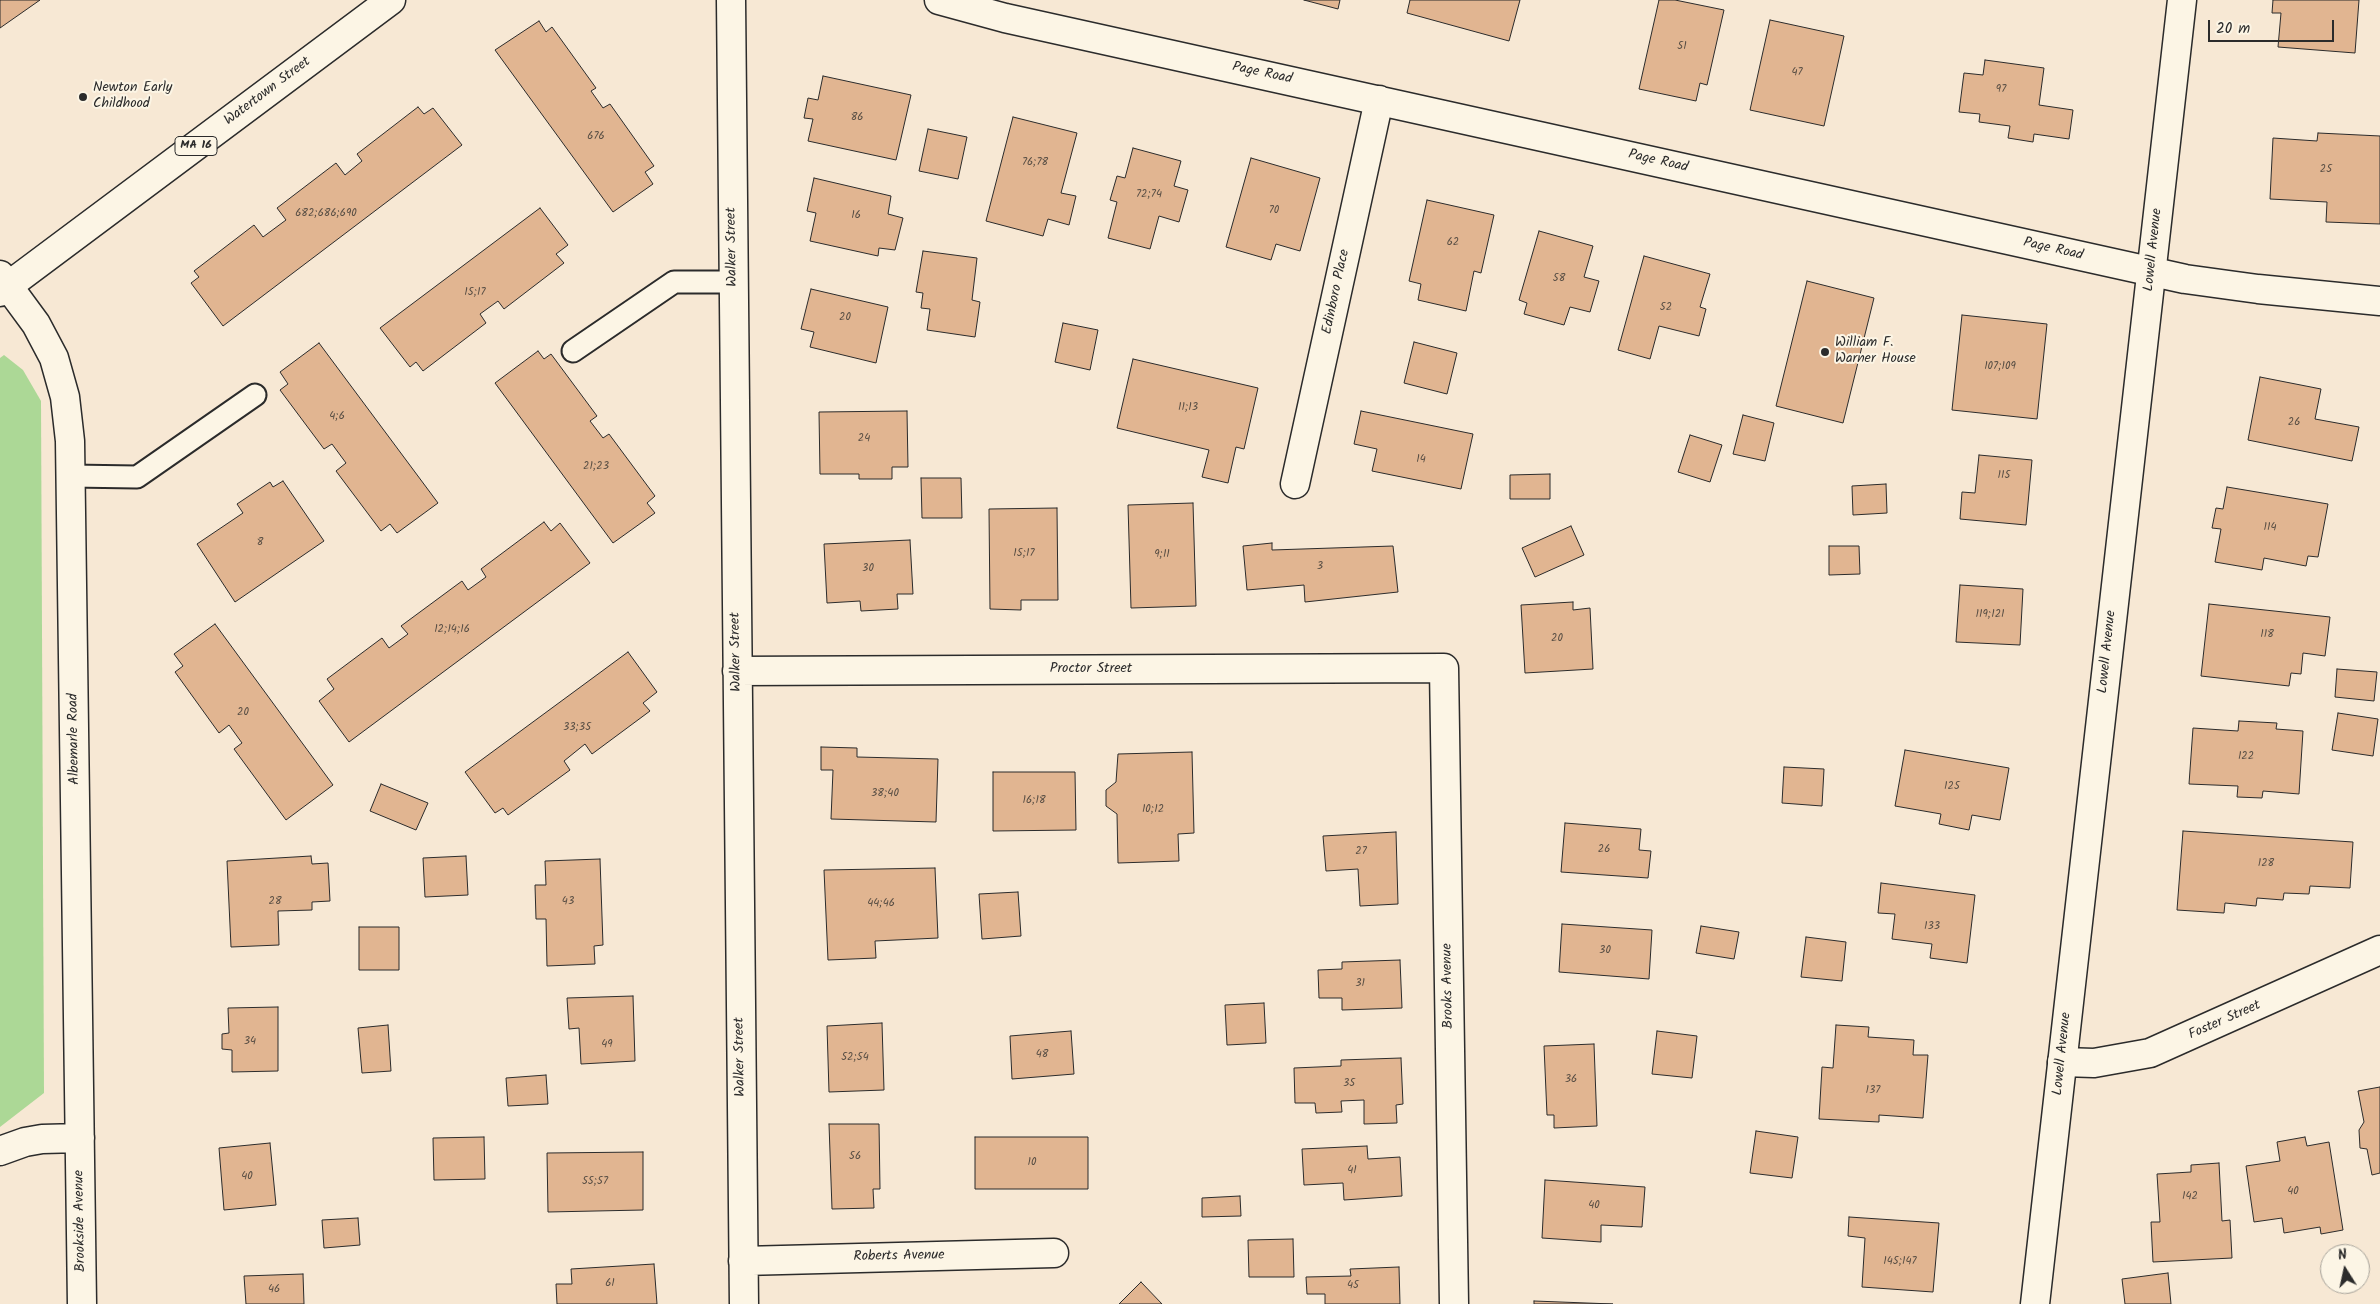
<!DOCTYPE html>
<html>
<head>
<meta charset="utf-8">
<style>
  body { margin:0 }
  #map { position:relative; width:2380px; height:1304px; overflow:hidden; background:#f7e8d4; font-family:Kalam,sans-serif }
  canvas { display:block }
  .north { position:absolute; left:2320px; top:1244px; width:50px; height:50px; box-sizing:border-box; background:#fcf5e5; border:1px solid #a8a49b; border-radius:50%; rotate:350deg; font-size:14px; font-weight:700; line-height:20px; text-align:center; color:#2b2b2b }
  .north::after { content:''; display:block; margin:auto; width:18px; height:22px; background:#2b2b2b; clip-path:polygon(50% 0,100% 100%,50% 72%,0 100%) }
  .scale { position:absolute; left:2208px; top:20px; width:126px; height:22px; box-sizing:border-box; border:2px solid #2b2b2b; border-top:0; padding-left:6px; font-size:15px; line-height:18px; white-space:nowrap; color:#2b2b2b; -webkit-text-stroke:4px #fcf5e5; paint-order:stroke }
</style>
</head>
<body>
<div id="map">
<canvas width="2380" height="1304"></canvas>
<div class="north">N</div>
<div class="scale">20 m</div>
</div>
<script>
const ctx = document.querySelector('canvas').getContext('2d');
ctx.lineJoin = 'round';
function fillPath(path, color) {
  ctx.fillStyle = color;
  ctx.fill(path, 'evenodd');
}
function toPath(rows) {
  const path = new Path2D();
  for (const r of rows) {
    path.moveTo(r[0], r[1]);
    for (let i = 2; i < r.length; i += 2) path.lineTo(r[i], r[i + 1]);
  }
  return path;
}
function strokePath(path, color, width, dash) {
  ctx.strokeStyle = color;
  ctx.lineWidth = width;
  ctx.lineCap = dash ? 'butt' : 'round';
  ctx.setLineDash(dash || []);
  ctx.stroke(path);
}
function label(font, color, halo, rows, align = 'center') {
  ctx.font = font + ' Kalam,sans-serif';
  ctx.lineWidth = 4;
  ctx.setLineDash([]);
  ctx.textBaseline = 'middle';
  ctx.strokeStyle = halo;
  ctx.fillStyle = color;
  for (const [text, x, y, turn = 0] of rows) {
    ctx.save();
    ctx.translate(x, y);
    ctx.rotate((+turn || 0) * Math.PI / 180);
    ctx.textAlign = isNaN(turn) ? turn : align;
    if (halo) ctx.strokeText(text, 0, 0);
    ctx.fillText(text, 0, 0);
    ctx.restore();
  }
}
fillPath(toPath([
  [4,355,23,370,41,401,44,1093,0,1127,0,358]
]), '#acd896');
const building = toPath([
  [0,0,40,0,0,28,0,0],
  [1304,0,1340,0,1338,9,1304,0],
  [1410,0,1520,0,1509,41,1407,13,1410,0],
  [1659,0,1675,0,1724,10,1707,85,1700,83,1696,101,1639,89,1659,0],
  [2273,0,2359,0,2355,53,2278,47,2281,13,2272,13,2273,0],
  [1770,20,1844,36,1824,126,1750,110,1770,20],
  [539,21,546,32,552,27,596,88,591,91,603,108,610,104,654,166,645,172,653,184,613,212,495,50,539,21],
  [1985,60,2044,68,2039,105,2073,110,2069,139,2034,134,2033,142,2008,138,2010,126,1979,122,1980,114,1959,112,1964,73,1983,75,1985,60],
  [823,76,911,95,896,160,808,141,813,119,804,118,808,98,818,100,823,76],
  [418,107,424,114,433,108,462,145,223,326,191,283,199,277,194,271,254,225,263,237,286,220,277,208,336,163,345,175,362,161,357,154,418,107],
  [1013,117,1077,133,1061,193,1076,196,1069,225,1048,219,1043,236,986,221,1013,117],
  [928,129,967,137,958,179,919,171,928,129],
  [2318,133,2380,136,2380,224,2326,222,2327,202,2270,199,2273,138,2317,141,2318,133],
  [1133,148,1181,161,1174,186,1188,190,1179,222,1159,216,1150,249,1108,238,1117,202,1110,200,1117,176,1125,178,1133,148],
  [1251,158,1320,178,1300,251,1276,244,1271,260,1226,247,1251,158],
  [814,178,891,196,888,214,903,218,895,250,879,248,878,256,810,241,816,213,807,211,814,178],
  [1427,200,1494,215,1481,273,1474,271,1466,311,1418,300,1421,284,1409,281,1427,200],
  [540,208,568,245,556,254,564,263,504,309,498,301,480,314,486,323,423,371,416,362,410,367,380,328,540,208],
  [1539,231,1593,246,1584,277,1599,281,1590,312,1570,307,1564,325,1524,314,1527,303,1519,300,1539,231],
  [923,251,977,258,972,300,980,302,975,337,927,330,930,309,921,308,923,293,916,292,923,251],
  [1644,256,1710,274,1700,307,1706,309,1699,336,1659,326,1650,359,1618,350,1644,256],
  [1807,281,1874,298,1843,423,1776,406,1807,281],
  [811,289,888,307,876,363,810,347,814,332,801,329,811,289],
  [1962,315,2047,324,2037,419,1952,410,1962,315],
  [1063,323,1098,330,1090,370,1055,362,1063,323],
  [1414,342,1457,353,1447,394,1404,383,1414,342],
  [319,343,438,503,397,533,390,524,381,531,336,471,346,463,332,444,324,449,280,390,288,384,280,372,319,343],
  [538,351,544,359,551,354,597,416,590,421,603,438,609,434,655,496,647,503,655,513,613,543,495,383,538,351],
  [1133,359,1258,388,1244,449,1236,447,1228,483,1202,477,1209,450,1117,428,1133,359],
  [2260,377,2321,389,2315,419,2359,427,2352,461,2248,440,2260,377],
  [907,411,908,467,892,467,892,479,859,479,859,474,820,474,819,412,907,411],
  [1361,411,1473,434,1461,489,1372,471,1377,449,1354,444,1361,411],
  [1743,415,1774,423,1765,461,1733,454,1743,415],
  [1690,435,1722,445,1710,482,1678,472,1690,435],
  [1979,455,2032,460,2026,525,1960,519,1962,492,1975,493,1979,455],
  [1550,474,1550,499,1510,499,1510,475,1550,474],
  [921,478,961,478,962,518,922,518,921,478],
  [283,481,324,541,235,602,197,544,243,513,237,504,270,482,273,487,283,481],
  [1886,484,1887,513,1853,515,1852,486,1886,484],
  [2227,487,2328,504,2318,557,2308,556,2306,566,2264,558,2262,570,2215,562,2221,529,2212,528,2216,508,2223,509,2227,487],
  [1193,503,1196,606,1131,608,1128,505,1193,503],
  [1057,508,1058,600,1021,600,1021,610,990,609,989,509,1057,508],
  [544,522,551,531,560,523,590,563,349,742,319,701,334,689,327,679,382,638,389,648,408,634,401,626,462,581,468,590,486,577,481,569,544,522],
  [1571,526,1584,555,1535,577,1522,548,1571,526],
  [910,540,913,594,897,594,898,609,861,611,860,601,827,603,824,544,910,540],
  [1272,543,1272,550,1393,546,1398,592,1305,602,1304,585,1247,590,1243,546,1272,543],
  [1829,546,1859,546,1860,574,1829,575,1829,546],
  [1960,585,2023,589,2020,645,1956,642,1960,585],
  [1573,602,1573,610,1590,608,1593,669,1525,673,1521,605,1573,602],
  [2209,604,2330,617,2325,656,2303,653,2301,674,2291,673,2289,686,2201,676,2209,604],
  [215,624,333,785,286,820,234,749,242,743,229,725,219,733,175,672,183,666,174,654,215,624],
  [628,652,657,692,643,703,650,711,592,754,585,744,564,761,570,770,508,815,503,808,495,813,465,772,628,652],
  [2337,669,2377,672,2374,701,2335,697,2337,669],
  [2338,713,2378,719,2373,756,2332,750,2338,713],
  [2239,721,2277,723,2276,729,2303,731,2299,794,2263,791,2262,798,2237,797,2238,786,2189,784,2193,728,2238,731,2239,721],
  [821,747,857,748,857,757,938,759,936,822,831,819,833,770,821,770,821,747],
  [1905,750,2009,768,2000,820,1972,815,1969,830,1939,824,1941,814,1895,806,1905,750],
  [1192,752,1194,833,1178,834,1179,861,1118,863,1117,814,1106,806,1106,790,1116,782,1118,754,1192,752],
  [1784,767,1824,769,1822,806,1782,803,1784,767],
  [993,772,1075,772,1076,830,993,831,993,772],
  [381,784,428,803,416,830,370,811,381,784],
  [1565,823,1641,829,1639,850,1651,851,1648,878,1561,872,1565,823],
  [2183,831,2353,842,2350,888,2310,886,2309,894,2284,893,2283,900,2257,898,2256,906,2225,903,2224,913,2177,910,2183,831],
  [1396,832,1398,904,1360,906,1358,869,1326,871,1323,836,1396,832],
  [311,856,312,864,328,863,330,901,312,902,312,910,278,911,279,945,231,947,227,861,311,856],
  [466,856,468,895,425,897,423,858,466,856],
  [600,859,603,945,594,946,595,964,547,966,546,919,536,919,535,885,546,885,545,861,600,859],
  [935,868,938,938,875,941,876,958,828,960,824,870,935,868],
  [1881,883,1975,895,1967,963,1930,958,1932,944,1892,939,1895,914,1878,913,1881,883],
  [1018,892,1021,936,982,939,979,894,1018,892],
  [1562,924,1652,930,1649,979,1559,972,1562,924],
  [1701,926,1739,932,1734,959,1696,953,1701,926],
  [359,927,399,927,399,970,359,970,359,927],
  [1806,937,1846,942,1842,981,1801,977,1806,937],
  [1400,960,1402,1008,1342,1010,1342,998,1319,998,1318,970,1342,969,1342,962,1400,960],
  [633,996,635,1061,581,1064,579,1028,569,1029,567,998,633,996],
  [1264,1003,1266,1043,1227,1045,1225,1005,1264,1003],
  [278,1007,278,1071,232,1072,232,1050,222,1049,222,1034,229,1033,228,1008,278,1007],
  [882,1023,884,1090,829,1092,827,1026,882,1023],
  [388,1025,391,1071,362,1073,358,1028,388,1025],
  [1836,1025,1869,1027,1868,1037,1914,1040,1913,1055,1928,1055,1923,1118,1879,1115,1879,1122,1819,1119,1822,1067,1833,1068,1836,1025],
  [1071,1031,1074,1074,1012,1079,1010,1036,1071,1031],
  [1657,1031,1697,1036,1692,1078,1652,1074,1657,1031],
  [1594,1044,1597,1126,1554,1128,1554,1115,1547,1115,1544,1046,1594,1044],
  [1401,1058,1403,1104,1396,1105,1397,1123,1364,1124,1364,1100,1341,1101,1342,1112,1316,1113,1315,1103,1295,1103,1294,1068,1341,1066,1341,1060,1401,1058],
  [546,1075,548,1104,508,1106,506,1078,546,1075],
  [2380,1087,2380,1173,2372,1175,2367,1149,2360,1148,2359,1130,2364,1122,2358,1091,2380,1087],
  [829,1124,879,1124,880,1189,873,1189,874,1208,832,1209,829,1124],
  [1756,1131,1798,1137,1792,1178,1750,1173,1756,1131],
  [484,1137,485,1179,434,1180,433,1138,484,1137],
  [975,1137,1088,1137,1088,1189,975,1189,975,1137],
  [2305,1137,2307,1146,2329,1142,2343,1230,2321,1234,2320,1227,2284,1233,2282,1218,2254,1222,2246,1166,2280,1161,2277,1142,2305,1137],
  [270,1143,276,1205,224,1210,219,1148,270,1143],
  [1367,1146,1368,1159,1400,1157,1402,1196,1344,1200,1343,1183,1304,1185,1302,1149,1367,1146],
  [643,1152,643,1210,548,1212,547,1153,643,1152],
  [2219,1163,2222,1221,2230,1220,2232,1258,2153,1262,2151,1222,2160,1222,2157,1174,2191,1172,2191,1165,2219,1163],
  [1545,1180,1645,1187,1642,1227,1601,1225,1601,1242,1542,1238,1545,1180],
  [1240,1196,1241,1216,1202,1217,1202,1198,1240,1196],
  [1849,1217,1939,1223,1933,1292,1862,1287,1865,1238,1848,1236,1849,1217],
  [358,1218,360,1245,324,1248,322,1220,358,1218],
  [1293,1239,1294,1277,1249,1277,1248,1240,1293,1239],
  [654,1264,657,1304,557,1304,556,1284,572,1284,571,1269,654,1264],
  [1399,1267,1400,1304,1325,1304,1325,1294,1307,1294,1306,1277,1351,1276,1350,1269,1399,1267],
  [2168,1273,2171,1304,2125,1304,2122,1279,2168,1273],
  [303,1274,304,1304,246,1304,244,1276,303,1274],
  [1141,1282,1162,1304,1119,1304,1141,1282],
  [1534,1301,1613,1304,1534,1304,1534,1301]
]);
fillPath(building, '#e1b591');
strokePath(building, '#2b2b2b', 1);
const service = toPath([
  [573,351,674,282,734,282],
  [71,476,137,477,255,395]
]);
const minor = toPath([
  [731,0,744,1304],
  [939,0,1005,18,2185,279,2258,289,2380,301],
  [0,275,36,324,54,358,65,397,70,441,82,1304],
  [1295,484,1379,100],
  [737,671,1444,668,1454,1304],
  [2062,1062,2094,1063,2150,1053,2380,950],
  [0,1151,25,1142,42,1139,80,1138],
  [743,1261,1054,1253]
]);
const tertiary = toPath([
  [2035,1304,2182,0]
]);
const primary = toPath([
  [0,292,391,0]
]);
strokePath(service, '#2b2b2b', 25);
strokePath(minor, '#2b2b2b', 31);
strokePath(tertiary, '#2b2b2b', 31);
strokePath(primary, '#2b2b2b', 31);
strokePath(service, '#fcf5e5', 21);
strokePath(minor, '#fcf5e5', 28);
strokePath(tertiary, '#fcf5e5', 28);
strokePath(primary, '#fcf5e5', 28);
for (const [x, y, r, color] of [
  [83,97,5,"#2b2b2b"],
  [1825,352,5,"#2b2b2b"]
]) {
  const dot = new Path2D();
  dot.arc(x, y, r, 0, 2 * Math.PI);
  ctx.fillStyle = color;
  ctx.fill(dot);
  strokePath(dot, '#fcf5e5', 2);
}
label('11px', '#584e44', null, [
  ["51",1682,47],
  ["47",1797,73],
  ["97",2001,90],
  ["86",857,118],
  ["676",596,137],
  ["76;78",1035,163],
  ["25",2326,170],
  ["72;74",1149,195],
  ["70",1274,211],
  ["682;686;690",326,214],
  ["16",856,216],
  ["62",1453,243],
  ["58",1559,279],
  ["15;17",475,293],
  ["52",1666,308],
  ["20",845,318],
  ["107;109",2000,367],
  ["11;13",1188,408],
  ["4;6",337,417],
  ["26",2294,423],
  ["24",864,439],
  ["14",1421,460],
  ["21;23",596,467],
  ["115",2004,476],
  ["114",2270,528],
  ["8",260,543],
  ["15;17",1024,554],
  ["9;11",1162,555],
  ["3",1320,567],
  ["30",868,569],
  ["119;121",1990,615],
  ["12;14;16",452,630],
  ["118",2267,635],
  ["20",1557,639],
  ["20",243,713],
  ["33;35",577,728],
  ["122",2246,757],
  ["125",1952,787],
  ["38;40",885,794],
  ["16;18",1034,801],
  ["10;12",1153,810],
  ["26",1604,850],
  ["27",1361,852],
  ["128",2266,864],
  ["28",275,902],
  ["43",568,902],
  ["44;46",881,904],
  ["133",1932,927],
  ["30",1605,951],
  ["31",1360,984],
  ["34",250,1042],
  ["49",607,1045],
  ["48",1042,1055],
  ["52;54",855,1058],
  ["36",1571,1080],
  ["35",1349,1084],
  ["137",1873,1091],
  ["56",855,1157],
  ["10",1032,1163],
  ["41",1352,1171],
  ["40",247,1177],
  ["55;57",595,1182],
  ["40",2293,1192],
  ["142",2190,1197],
  ["40",1594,1206],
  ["145;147",1900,1262],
  ["61",610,1284],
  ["45",1353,1286],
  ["46",274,1290]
]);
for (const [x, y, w] of [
  [196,146,42]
]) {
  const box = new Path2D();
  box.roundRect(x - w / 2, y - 9.5, w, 19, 4);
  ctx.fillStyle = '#fcf5e5';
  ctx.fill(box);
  strokePath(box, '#2b2b2b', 1);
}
label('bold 12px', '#2b2b2b', null, [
  ["MA 16",196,146]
]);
label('14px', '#2b2b2b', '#fcf5e5', [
  ["Page Road",1262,74,12],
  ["Watertown Street",268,92,-37],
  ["Page Road",1658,162,13],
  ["Walker Street",733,247,-91],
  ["Page Road",2053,250,13],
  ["Lowell Avenue",2154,250,-84],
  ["Edinboro Place",1337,292,-78],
  ["Walker Street",737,652,-91],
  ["Lowell Avenue",2108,652,-84],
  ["Proctor Street",1091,670],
  ["Albemarle Road",75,739,-91],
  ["Brooks Avenue",1449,986,-91],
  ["Foster Street",2225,1021,-24],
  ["Lowell Avenue",2063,1054,-84],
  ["Walker Street",741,1057,-91],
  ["Brookside Avenue",81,1221,-91],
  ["Roberts Avenue",899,1257,-1]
]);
label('14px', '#2b2b2b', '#fcf5e5', [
  ["Newton Early",93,89],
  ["Childhood",93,105],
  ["William F.",1835,344],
  ["Warner House",1835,360]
], 'left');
</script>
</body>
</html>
